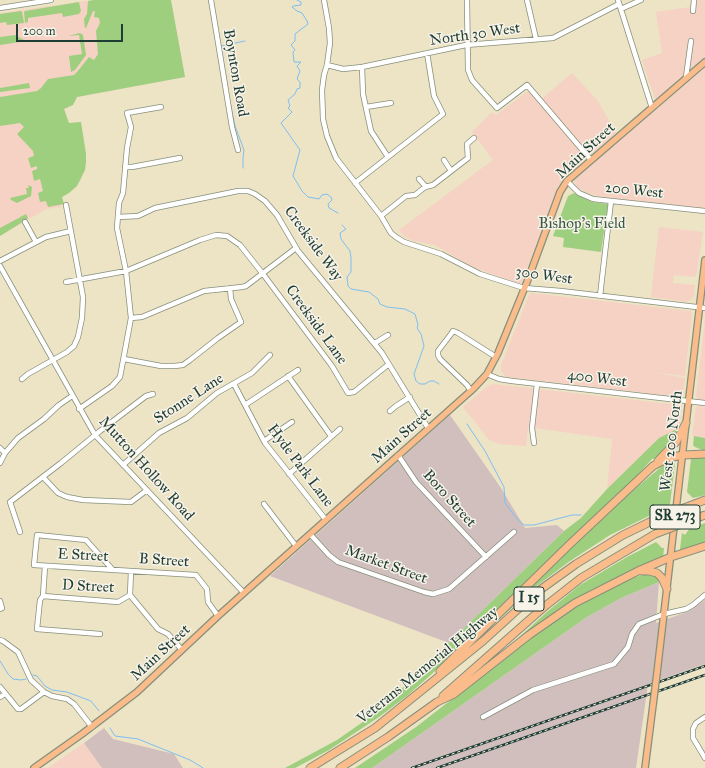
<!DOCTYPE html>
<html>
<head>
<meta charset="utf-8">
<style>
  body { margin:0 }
  #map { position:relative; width:705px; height:768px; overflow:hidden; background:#ede3c5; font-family:"IM FELL Great Primer",serif }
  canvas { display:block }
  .scale { position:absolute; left:16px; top:24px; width:107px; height:18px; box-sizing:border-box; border:2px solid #1f3d34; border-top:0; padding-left:5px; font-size:12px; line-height:14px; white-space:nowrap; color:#1f3d34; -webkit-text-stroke:3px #f7f3e8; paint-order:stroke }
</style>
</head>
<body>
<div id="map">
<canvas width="705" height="768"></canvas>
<div class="scale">200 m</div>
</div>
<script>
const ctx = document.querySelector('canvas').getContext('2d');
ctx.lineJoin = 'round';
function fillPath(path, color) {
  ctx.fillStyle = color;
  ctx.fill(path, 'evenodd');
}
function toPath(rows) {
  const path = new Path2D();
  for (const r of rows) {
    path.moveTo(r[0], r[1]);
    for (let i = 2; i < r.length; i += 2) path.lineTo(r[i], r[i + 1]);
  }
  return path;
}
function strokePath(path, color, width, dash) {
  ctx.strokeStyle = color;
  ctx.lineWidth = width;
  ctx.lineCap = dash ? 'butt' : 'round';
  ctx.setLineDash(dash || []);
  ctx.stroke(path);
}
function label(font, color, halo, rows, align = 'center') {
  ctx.font = font + ' "IM FELL Great Primer",serif';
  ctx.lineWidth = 3;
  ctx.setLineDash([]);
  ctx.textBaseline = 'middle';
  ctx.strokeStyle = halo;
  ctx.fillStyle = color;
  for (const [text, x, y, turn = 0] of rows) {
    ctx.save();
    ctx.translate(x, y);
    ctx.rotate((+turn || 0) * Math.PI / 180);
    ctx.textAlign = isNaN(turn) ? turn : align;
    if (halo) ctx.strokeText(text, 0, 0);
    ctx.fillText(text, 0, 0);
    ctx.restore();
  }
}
fillPath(toPath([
  [92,0,171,0,185,77,77,97,73,105,64,109,69,123,81,122,86,154,86,162,81,180,69,193,62,197,64,204,61,205,61,207,46,209,0,236,0,13],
  [691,0,705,0,705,209,604,197,590,194,578,188,573,180,659,105,654,96,642,60,662,53,656,12,690,7],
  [572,73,598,101,616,133,566,176,557,188,521,284,472,267,435,245,414,241,405,237,399,230,493,160,472,132,492,112,496,115,528,91,538,102],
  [659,227,703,232,696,277,674,275,673,283,695,285,694,296,687,302,651,297],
  [531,293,691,311,692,314,685,376,653,372,685,378,683,395,679,397,508,377,505,376,501,370,501,365,529,295],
  [705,319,705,401,699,400,696,397],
  [493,384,680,405,682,407,679,428,659,438,607,489,612,439,528,427,526,446,499,444,489,440,463,407,485,388],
  [697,406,705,407,705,438,692,436,696,408],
  [84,743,102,768,48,768]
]), '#f6d2c4');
fillPath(toPath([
  [450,415,501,488,525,528,557,525,564,531,449,643,270,576],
  [659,582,656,623,687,612,705,600,705,664,648,684,636,768,372,768,587,617,621,598],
  [104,728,113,739,174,754,183,768,102,768,84,743]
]), '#d1bfbe');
fillPath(toPath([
  [94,0,171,0,185,77,77,97,73,105,64,109,69,123,81,122,86,154,86,162,85,170,77,186,69,193,62,197,64,204,48,207,46,201,40,202,38,193,43,191,40,179,34,181,32,171,37,169,37,166,31,168,28,158,34,156,33,151,17,134,24,127,20,123,0,126,0,97,37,91,41,88,48,79,74,75,77,72,89,57,94,60,98,54,96,31,100,23,99,18,94,17,95,11,93,11,86,28,85,28,84,19,87,14,88,1],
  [79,2,81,11,79,14,63,17,62,13,28,18,28,22,25,23,24,12,25,11],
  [21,11,22,12,24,23,7,25,6,22,0,23,0,14],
  [80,33,83,35,86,55,75,70,71,72,69,56,82,54,79,35,68,36],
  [15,35,26,41,0,45,0,37],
  [29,83,30,88,0,92,0,88],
  [28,185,32,187,31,196,17,203,11,200,10,198,27,194,26,188,29,188],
  [574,193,592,202,608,204,601,252,563,247,564,238,553,236,568,196],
  [26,214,28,218,26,220,0,236,0,228],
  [679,428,680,432,677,436,657,458,652,459,634,479,434,672,407,696,379,717,329,750,295,768,285,768,337,740,380,710,564,531,581,518,607,489,659,438],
  [694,436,705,438,705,451,695,447,693,445],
  [695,458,705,458,705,495,693,498,687,492,691,459],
  [667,462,675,463,670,504,659,511,610,535,570,561,534,588,485,632,617,504],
  [705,523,705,543,681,551,680,549,682,533,685,535,690,528],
  [656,542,662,548,664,548,663,558,635,569,591,590,503,652,548,611,580,585,627,557],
  [652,573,658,579,659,582,621,598,587,617,372,768,355,768,416,727,527,641,579,604,611,586,645,574]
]), '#9ecf7f');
strokePath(toPath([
  [297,0,301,2,301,5,293,6,292,7,297,11,302,13,307,21,308,24,295,34,295,41,291,45,295,50,293,52,294,62,301,62,297,66,300,71,297,79,300,82,300,88,297,89,295,94,288,100,290,106,288,108,292,112,281,123,300,150,293,176,302,191,308,197,319,199,322,195,327,194,331,197,332,200,328,204,329,208,338,213],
  [221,46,245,41],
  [223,61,227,84],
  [230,103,235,126,244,150,243,158,243,168],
  [342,225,346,229,340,233,341,239,350,251,351,258,351,272,347,277,348,286,351,289,369,292,378,299,380,304,387,307,405,309,415,314,418,325,417,328,421,334,424,346,414,374,416,381,420,384,425,384,430,381,434,381,439,384],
  [467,424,485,451,504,487,505,503,517,519,524,525,534,525,572,515,581,515],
  [0,661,8,674,13,679,21,680,26,679],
  [33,675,37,676,45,686,52,690,67,692,91,701,99,711],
  [110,728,115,736,138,739,190,760,203,768]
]), '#7cbff2', 1);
const minor = toPath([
  [211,0,232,127,238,150],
  [324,0,329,28,330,43,327,65,324,75,322,90,323,119,327,136,336,158,381,216,391,233,396,237,404,242,441,254,480,274,524,288,561,291,705,308],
  [467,0,468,70,472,80,497,108,527,85,591,160],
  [527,0,536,39],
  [618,0,652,108],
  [0,8,51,0],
  [621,9,641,0],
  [693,11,694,0],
  [327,65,343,69,362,67,466,45,553,38,619,4],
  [362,67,363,94,371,131,388,157],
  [686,77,691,41],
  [366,107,391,103],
  [444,160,451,171],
  [125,167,132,167,180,158],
  [419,179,426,187],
  [567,181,579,193,593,199,705,211],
  [355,183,443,114,434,96,427,53],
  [381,216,406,196,415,195,425,187,433,185,468,158,467,144,474,138],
  [118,217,138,216,155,208,238,191,248,191,255,194,265,201,277,215,298,251,382,353,428,428],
  [25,222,36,242],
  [0,261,46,237,71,231],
  [0,266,95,435,244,593],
  [66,282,126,271,200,240,216,235,227,236,240,245,263,274,332,366,348,393,354,392,389,364],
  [600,296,611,201],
  [131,318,142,317,204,291,242,287,246,286,296,248],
  [375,343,388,335],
  [124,359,161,366,174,366,183,365,190,360,218,338,241,322,231,299,230,288],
  [487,374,499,379,512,381,705,403],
  [288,376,331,436],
  [22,379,28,374,67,352,74,346,78,337,82,318,83,297,66,205],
  [234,384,265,443,326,520],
  [471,391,467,385,440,359,438,355,438,351,451,334,453,331,458,333,496,357],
  [245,405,298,370],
  [79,409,112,386,120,377,131,318,126,271,117,228,119,203,123,193,127,148,131,127,127,113,161,107],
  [390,411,396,406,410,397],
  [264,441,292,422],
  [534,443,532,428,537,384],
  [0,448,5,453],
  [398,455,416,482,486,557],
  [0,463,5,453,18,438,44,419,59,405,72,396],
  [123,465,159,433,187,418,217,393,252,373,270,355],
  [289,474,340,429],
  [43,477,58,493,67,497,83,500,131,502,147,490],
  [264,504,296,546],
  [20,532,10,502,61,463,100,431,146,396,153,394],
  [310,534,329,555,338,562,424,592,433,594,449,589,514,532],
  [113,570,86,540,37,535,34,565,196,575,207,589,208,602,218,616],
  [130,595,158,629,168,634,182,650],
  [130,595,131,571],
  [43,596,40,600,37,629,100,634],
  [43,596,118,602,130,595],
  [43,596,45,566],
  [0,601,2,608,0,609],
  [0,640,3,641,18,652,31,680,44,692,52,696,67,699,74,704,92,727],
  [0,687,18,709,21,709,44,692],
  [0,697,5,694],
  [483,717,533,690,614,664,628,647,632,634,639,624,664,614,686,609,693,605,705,595],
  [705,758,693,738,693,729,696,723,705,717]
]);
const major = toPath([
  [657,673,705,260],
  [34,768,82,734,137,692,218,616,473,389,487,374,498,353,527,282,560,192,567,181,705,62],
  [645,768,653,705]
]);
const highway = toPath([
  [658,461,676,442,686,423],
  [692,505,705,500],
  [694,519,705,515],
  [642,571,649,571,657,573,662,578,667,589],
  [440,671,570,544,653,466,668,458,683,455,705,454],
  [443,696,544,607,581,578,655,534],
  [310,768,375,728,483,641,537,592,576,564,623,535,660,517],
  [340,768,388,737,437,702,454,694,529,635,575,603,638,571,671,557,705,546]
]);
strokePath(minor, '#86907c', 6);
strokePath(major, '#86907c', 8);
strokePath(highway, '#86907c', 9);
strokePath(minor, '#fff', 4.5);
strokePath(major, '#fabc8b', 5.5);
strokePath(highway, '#fabc8b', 7);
const rail = toPath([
  [412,768,705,666],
  [437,768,705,675]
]);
strokePath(rail, '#1f3d34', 2.5);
strokePath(rail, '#f7f3e8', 1, [3]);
const majorBridge = toPath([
  [653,705,657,673]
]);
const highwayBridge = toPath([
  [660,517,692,505],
  [655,534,694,519]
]);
strokePath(majorBridge, '#86907c', 8, []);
strokePath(highwayBridge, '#86907c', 9, []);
strokePath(majorBridge, '#fabc8b', 5.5);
strokePath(highwayBridge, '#fabc8b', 7);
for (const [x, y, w] of [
  [675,517,50],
  [529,599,30]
]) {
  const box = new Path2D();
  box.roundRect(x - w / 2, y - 12, w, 24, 3);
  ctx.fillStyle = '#f7f3e8';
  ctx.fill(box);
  strokePath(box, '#1f3d34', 1);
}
label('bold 14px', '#1f3d34', null, [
  ["SR 273",675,517],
  ["I 15",529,599]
]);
label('15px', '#1f3d34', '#f7f3e8', [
  ["North 30 West",475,35,-8],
  ["Boynton Road",235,73,80],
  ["Main Street",586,151,-43],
  ["200 West",634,191,6],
  ["Creekside Way",313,244,54],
  ["300 West",544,276,8],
  ["Creekside Lane",316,325,54],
  ["400 West",597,379,7],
  ["Stonne Lane",189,399,-33],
  ["Main Street",402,436,-42],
  ["West 200 North",672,441,-83],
  ["Hyde Park Lane",300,466,53],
  ["Mutton Hollow Road",146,469,48],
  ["Boro Street",449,499,48],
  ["E Street",83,556,3],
  ["B Street",164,561,4],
  ["Market Street",386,565,20],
  ["D Street",88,587,3],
  ["Main Street",161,653,-43],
  ["Veterans Memorial Highway",428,666,-39]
]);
label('15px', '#385a43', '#f7f3e8', [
  ["Bishop's Field",582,224]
]);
</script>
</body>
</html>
